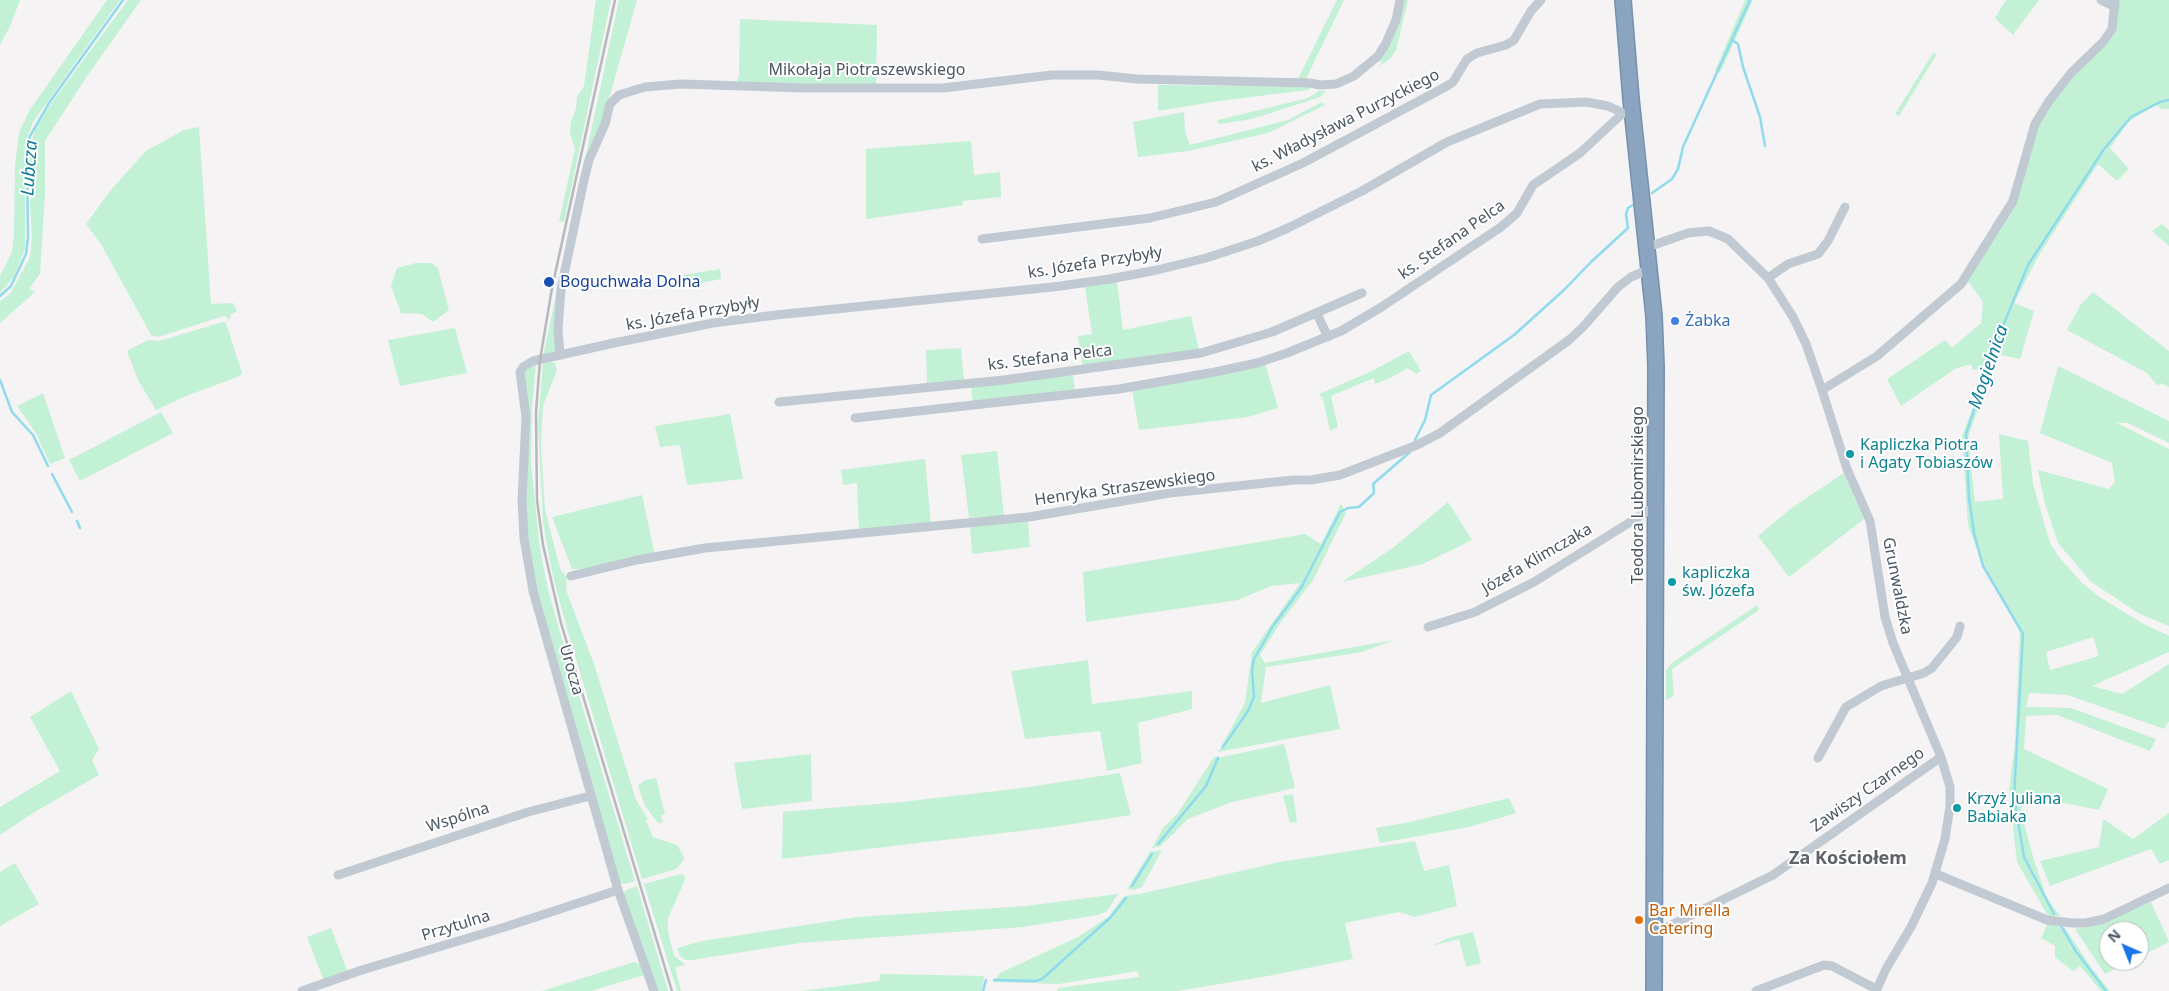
<!DOCTYPE html>
<html>
<head>
<meta charset="utf-8">
<style>
  body { margin:0 }
  #map { position:relative; width:2169px; height:991px; overflow:hidden; background:#f5f3f3; font-family:"Noto Sans",sans-serif }
  canvas { display:block }
  .north { position:absolute; left:2099px; top:921px; width:50px; height:50px; box-sizing:border-box; background:#fff; border:1px solid #b7bbc0; border-radius:50%; rotate:316deg; font-size:14px; font-weight:700; line-height:20px; text-align:center; color:#4a5661 }
  .north::after { content:''; display:block; margin:auto; width:18px; height:22px; background:#1a73e8; clip-path:polygon(50% 0,100% 100%,50% 72%,0 100%) }
</style>
</head>
<body>
<div id="map">
<canvas width="2169" height="991"></canvas>
<div class="north">N</div>
</div>
<script>
const ctx = document.querySelector('canvas').getContext('2d');
ctx.lineJoin = 'round';
function fillPath(path, color) {
  ctx.fillStyle = color;
  ctx.fill(path, 'evenodd');
}
function toPath(rows) {
  const path = new Path2D();
  for (const r of rows) {
    path.moveTo(r[0], r[1]);
    for (let i = 2; i < r.length; i += 2) path.lineTo(r[i], r[i + 1]);
  }
  return path;
}
function strokePath(path, color, width, dash) {
  ctx.strokeStyle = color;
  ctx.lineWidth = width;
  ctx.lineCap = dash ? 'butt' : 'round';
  ctx.setLineDash(dash || []);
  ctx.stroke(path);
}
function label(font, color, halo, rows, align = 'center') {
  ctx.font = font + ' "Noto Sans",sans-serif';
  ctx.lineWidth = 4;
  ctx.setLineDash([]);
  ctx.textBaseline = 'middle';
  ctx.strokeStyle = halo;
  ctx.fillStyle = color;
  for (const [text, x, y, turn = 0] of rows) {
    ctx.save();
    ctx.translate(x, y);
    ctx.rotate((+turn || 0) * Math.PI / 180);
    ctx.textAlign = isNaN(turn) ? turn : align;
    if (halo) ctx.strokeText(text, 0, 0);
    ctx.fillText(text, 0, 0);
    ctx.restore();
  }
}
fillPath(toPath([
  [0,0,20,0,11,24,0,45],
  [107,0,120,0,33,122,29,132,25,151,25,249,14,277,0,293,0,276,12,252,14,233,15,165,19,133,29,111],
  [128,0,141,0,85,79,45,141,45,194,40,274,29,289,35,292,0,323,0,301,10,294,30,257,32,237,30,202,32,192,29,184,29,150,34,132,42,116],
  [596,0,611,0,564,222,559,221,575,149,570,133,571,122,576,109,577,97,584,86],
  [619,0,637,0,576,215,556,353,543,356],
  [1337,0,1344,0,1305,81,1297,81],
  [1403,0,1408,0,1396,50,1390,59,1377,68,1382,63,1379,59],
  [1745,0,1753,0,1720,73,1715,71],
  [2006,0,2039,0,2013,35,1995,18],
  [2118,0,2169,0,2169,109,2162,109,2156,105,2128,122,2110,148,2129,169,2117,181,2098,164,2039,255,2014,303,2034,311,2020,359,1996,354,1968,438,1975,502,2003,499,1999,434,2028,441,2033,484,2050,543,2059,557,2082,583,2101,598,2142,623,2169,636,2169,652,2092,686,2122,694,2169,664,2169,721,2164,729,2068,695,2029,693,2026,707,2071,708,2156,739,2150,751,2057,715,2026,716,2024,749,2108,789,2099,810,2024,795,2021,813,2034,860,2047,898,2060,916,2048,916,2017,862,2009,791,2015,742,2020,630,1984,569,1968,525,1962,436,1988,368,1973,370,1971,364,1955,369,1901,406,1887,379,1945,340,1952,348,1981,323,1983,302,1968,281,2017,199,2039,123,2050,105,2074,75,2104,43],
  [2093,637,2099,656,2050,670,2046,652],
  [740,19,877,25,876,85,737,83,739,74],
  [1933,53,1937,54,1899,116,1895,114],
  [1158,85,1313,87,1308,90,1219,101,1158,111],
  [1319,91,1326,91,1320,97,1252,119,1219,124,1218,120,1308,98],
  [1322,102,1325,105,1268,133,1188,151,1138,157,1133,122,1184,112,1185,132,1190,145,1288,120],
  [199,127,211,304,233,303,237,311,230,315,231,320,224,316,158,337,151,335,101,244,86,224,110,191,146,151,184,130],
  [971,141,974,175,1000,172,1001,197,963,201,963,205,866,219,866,149],
  [2162,224,2169,230,2169,246,2152,231],
  [416,263,431,263,438,268,449,310,433,322,422,314,401,313,391,286,397,268],
  [720,269,721,279,679,287,677,276],
  [1117,282,1123,330,1191,316,1199,350,1083,368,1078,336,1092,334,1085,287],
  [2093,292,2169,351,2169,387,2161,383,2158,386,2147,373,2067,330,2081,304],
  [223,322,226,323,242,373,240,376,186,396,156,410,138,380,127,351,148,340,159,341],
  [455,328,467,373,400,386,388,340],
  [961,348,964,381,927,384,926,350],
  [1409,351,1421,371,1416,374,1408,368,1392,377,1375,384,1374,378,1331,396,1338,427,1330,431,1323,399,1319,394,1372,371],
  [549,361,555,363,557,370,543,406,541,445,545,510,557,557,561,571,567,577,566,590,594,664,636,800,648,819,646,821,653,837,677,845,684,857,683,861,676,869,642,879,567,629,552,572,543,522,538,423,543,362],
  [1265,363,1278,408,1248,417,1139,430,1132,390],
  [536,364,532,405,531,463,540,549,548,590,562,639,635,881,625,884,620,883,537,595,526,530,524,373,526,368],
  [2058,366,2169,421,2169,443,2128,423,2117,423,2169,449,2169,626,2140,614,2091,582,2058,543,2045,504,2038,470,2109,489,2115,482,2112,463,2040,433],
  [1073,374,1075,392,973,403,971,386],
  [43,393,65,458,50,464,36,433,17,406],
  [161,412,173,433,80,481,69,460],
  [730,414,743,479,687,485,680,445,660,447,655,426],
  [997,451,1004,516,969,518,961,455],
  [925,459,931,523,859,532,857,483,843,485,841,470],
  [1844,473,1864,519,1789,577,1758,536,1793,507],
  [642,495,655,555,582,569,572,569,552,517],
  [1448,502,1472,540,1423,564,1342,582,1394,547],
  [1341,504,1346,513,1313,580,1281,622,1260,655,1265,663,1394,640,1362,652,1266,667,1261,703,1330,685,1340,729,1218,752,1245,703,1252,652,1300,583,1271,586,1238,600,1086,622,1083,572,1305,534,1321,544],
  [1028,521,1030,547,972,554,970,526],
  [1757,605,1759,610,1672,669,1674,696,1666,700,1666,670,1673,662],
  [1088,660,1092,704,1192,691,1192,709,1138,723,1142,763,1107,771,1100,731,1025,739,1011,671],
  [71,691,99,749,92,760,99,775,33,813,0,835,0,807,60,771,30,717],
  [1284,744,1295,788,1232,802,1198,815,1188,819,1161,846,1152,848,1163,828,1178,813,1214,757,1222,757],
  [811,754,812,801,742,809,734,763],
  [1120,773,1131,815,1046,828,782,859,783,812,901,802,1022,788],
  [656,778,665,814,661,815,663,822,658,823,645,806,638,786,645,780],
  [1293,794,1297,822,1290,823,1283,796],
  [1509,798,1516,813,1469,827,1380,843,1376,828,1410,822],
  [2169,813,2169,860,2160,864,2151,849,2050,886,2040,861,2099,847,2103,819,2133,839],
  [1415,841,1424,871,1449,865,1457,906,1415,917,1399,912,1345,923,1353,959,1268,976,1177,991,1057,991,1058,988,1139,977,1138,971,1059,984,994,982,1000,973,1078,937,1108,917,1124,896,1140,894,1280,862],
  [1162,850,1142,887,1134,890,1127,889,1150,852],
  [15,863,39,904,0,926,0,872],
  [681,874,684,875,685,880,668,918,668,932,674,956,686,965,675,967,681,991,677,991,644,884],
  [637,886,668,991,657,991,623,895,626,890],
  [1118,894,1107,911,1098,915,1023,927,800,943,692,960,685,960,680,956,677,948,702,941,857,917,1026,906],
  [2151,902,2169,942,2139,957,2139,931,2109,931,2109,961,2131,961,2105,974,2075,929,2093,926],
  [2048,923,2065,928,2091,967,2110,991,2101,991,2080,966,2073,971,2055,957,2055,946,2041,938],
  [331,928,348,973,324,981,307,937],
  [1473,932,1481,963,1466,967,1459,939,1431,946,1449,938],
  [634,962,640,964,644,975,591,991,542,991],
  [881,974,984,976,982,991,801,991,879,981]
]), '#c3f1d5');
strokePath(toPath([
  [1732,40,1738,44,1743,67,1760,117,1765,146],
  [1652,193,1672,179,1678,169,1683,147,1750,0],
  [0,296,11,286,26,254,28,238,27,157,30,136,49,103,123,0],
  [0,380,12,412,33,435,48,466],
  [1415,440,1425,420,1431,395,1514,335,1564,290,1591,262,1628,228,1626,214,1628,208,1633,205],
  [52,474,72,512],
  [77,521,80,528],
  [1223,747,1248,711,1254,697,1252,670,1254,659,1273,626,1301,588,1340,512,1348,508,1359,507,1374,493,1373,484,1410,452],
  [1158,844,1206,786,1218,758],
  [1132,886,1152,854],
  [2054,914,2024,857,2014,797,2023,634,1983,566,1974,533,1969,498,1966,434,1998,338,2028,265,2104,149,2131,117,2160,102,2169,100],
  [2060,924,2075,950,2106,991],
  [994,980,1035,981,1042,979,1111,917,1126,898],
  [983,991,986,980]
]), '#90daee', 2.5);
const highway = toPath([
  [1623,0,1631,99,1654,316,1656,366,1654,991]
]);
strokePath(highway, '#7690ad', 18);
strokePath(toPath([
  [2101,0,2115,7],
  [982,239,1150,218,1216,202,1303,163,1447,86,1453,82,1467,59,1477,53,1506,45,1514,40,1531,11,1541,0],
  [1648,247,1688,233,1709,231,1728,239,1768,278,1793,317,1806,344,1822,390,1847,469,1870,521,1885,617,1893,643,1941,757,1950,787,1950,806,1945,839,1932,883,1911,927,1886,969,1876,991],
  [1768,278,1788,264,1818,254,1828,241,1845,207],
  [1317,314,1328,337],
  [560,355,558,330,561,289,584,180,589,160,605,124,610,104,619,95,645,87,681,84,805,88,943,88,1052,75,1098,75,1137,79,1310,83,1320,85,1336,84,1354,76,1378,56,1386,43,1396,20,1400,0],
  [1822,390,1877,356,1961,284,2013,201,2035,124,2049,101,2071,73,2103,42,2112,29,2115,0],
  [779,402,1004,380,1201,353,1272,332,1362,293],
  [855,418,1119,389,1215,372,1257,363,1287,353,1341,331,1380,308,1501,227,1517,213,1533,185,1580,153,1623,113],
  [571,576,637,560,705,548,1029,517,1170,493,1294,480,1311,480,1340,475,1417,445,1440,433,1569,340,1583,327,1618,287,1631,277,1650,269],
  [1428,627,1475,612,1534,582,1656,506],
  [1818,758,1846,707,1881,686,1924,673,1932,668,1957,637,1960,626],
  [1936,874,2047,920,2072,923,2086,923,2104,919,2169,888],
  [338,875,528,812,590,796],
  [1655,933,1773,875,1941,757],
  [302,991,362,970,505,927,618,890],
  [654,991,618,890,533,591,524,538,522,500,526,417,520,372,523,367,533,361,614,343,713,323,776,315,1053,287,1110,279,1157,270,1206,258,1258,241,1288,228,1362,191,1447,142,1540,104,1586,102,1608,106,1623,113],
  [1756,991,1824,965,1832,966,1876,989]
]), '#c1cad2', 9);
strokePath(highway, '#8ba5c1', 15);
strokePath(toPath([
  [615,0,552,288,540,360,536,412,537,500,543,545,561,623,672,991]
]), '#b5b8bd', 2.5);
for (const [x, y, r, color] of [
  [549,282,6,"#1a4fb4"],
  [1675,321,5,"#3f7fe0"],
  [1850,454,5,"#0f9aa8"],
  [1672,582,5,"#0f9aa8"],
  [1957,808,5,"#0f9aa8"],
  [1639,920,5,"#e8710a"]
]) {
  const dot = new Path2D();
  dot.arc(x, y, r, 0, 2 * Math.PI);
  ctx.fillStyle = color;
  ctx.fill(dot);
  strokePath(dot, '#fff', 2);
}
label('16px', '#4a5661', '#fff', [
  ["Mikołaja Piotraszewskiego",867,70],
  ["ks. Władysława Purzyckiego",1346,121,-27],
  ["ks. Stefana Pelca",1452,240,-35],
  ["ks. Józefa Przybyły",1095,263,-9],
  ["ks. Józefa Przybyły",693,314,-10],
  ["ks. Stefana Pelca",1050,358,-7],
  ["Henryka Straszewskiego",1125,488,-8],
  ["Teodora Lubomirskiego",1638,495,-90],
  ["Józefa Klimczaka",1537,559,-30],
  ["Grunwaldzka",1897,586,79],
  ["Urocza",571,670,74],
  ["Zawiszy Czarnego",1868,790,-35],
  ["Wspólna",458,818,-18],
  ["Przytulna",456,926,-17]
]);
label('16px', '#164399', '#fff', [
  ["Boguchwała Dolna",560,282]
], 'left');
label('16px', '#366cbe', '#fff', [
  ["Żabka",1685,321]
], 'left');
label('16px', '#0d838f', '#fff', [
  ["Kapliczka Piotra",1860,445],
  ["i Agaty Tobiaszów",1860,463],
  ["kapliczka",1682,573],
  ["św. Józefa",1682,591],
  ["Krzyż Juliana",1967,799],
  ["Babiaka",1967,817]
], 'left');
label('16px', '#c56008', '#fff', [
  ["Bar Mirella",1649,911],
  ["Catering",1649,929]
], 'left');
label('italic 18px', '#0c7c9b', '#fff', [
  ["Lubcza",30,168,-86],
  ["Mogielnica",1989,367,-71]
]);
label('bold 18px', '#5f6368', '#fff', [
  ["Za Kościołem",1848,859]
]);
</script>
</body>
</html>
